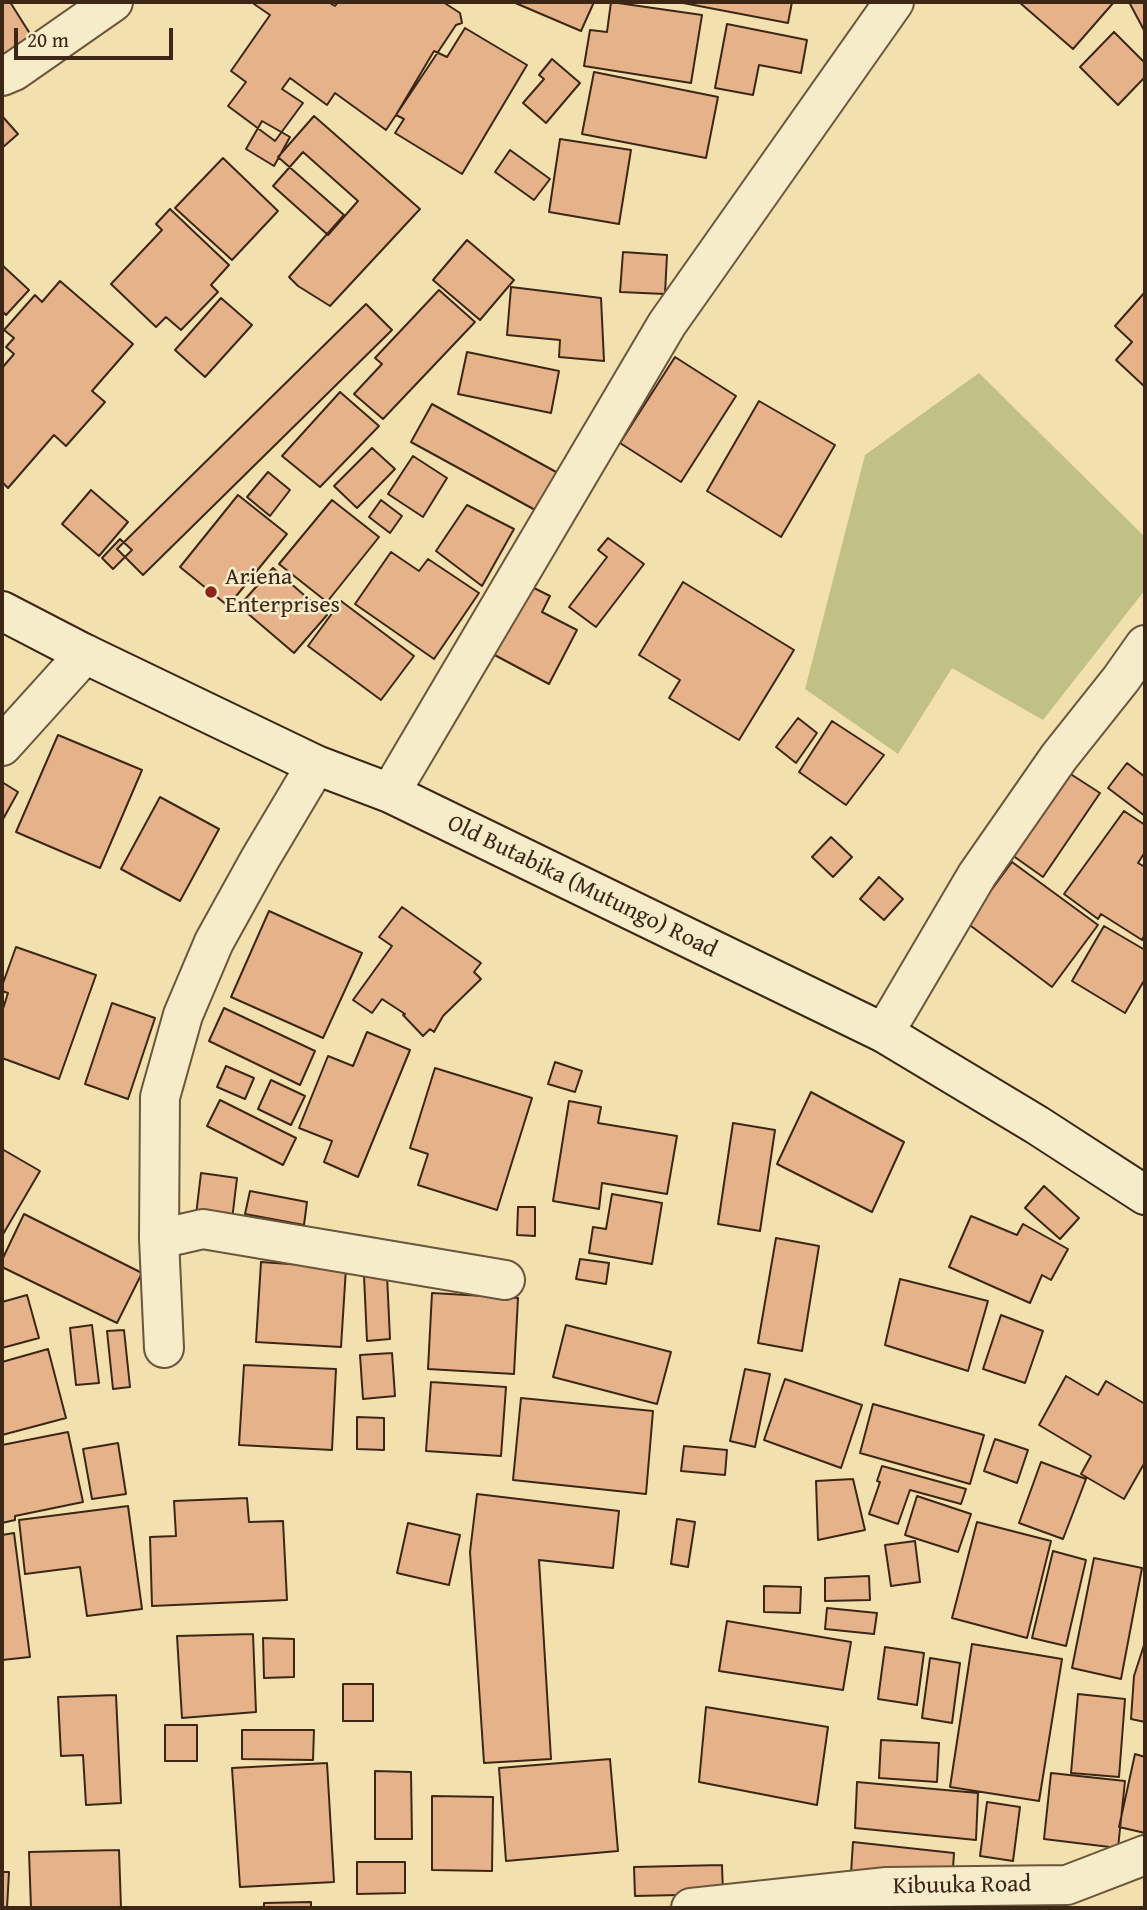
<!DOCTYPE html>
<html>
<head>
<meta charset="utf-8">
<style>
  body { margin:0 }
  #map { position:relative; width:1147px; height:1910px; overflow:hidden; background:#f2e1ae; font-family:"Gentium Book Plus",serif }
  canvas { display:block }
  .frame { position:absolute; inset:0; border:4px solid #3c2717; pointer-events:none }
  .scale { position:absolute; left:14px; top:28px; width:159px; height:32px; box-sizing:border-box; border:4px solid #3c2717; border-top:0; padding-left:9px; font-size:21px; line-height:24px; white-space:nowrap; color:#3c2717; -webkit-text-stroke:5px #f7ecca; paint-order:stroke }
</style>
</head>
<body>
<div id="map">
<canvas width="1147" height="1910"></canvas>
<div class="frame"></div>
<div class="scale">20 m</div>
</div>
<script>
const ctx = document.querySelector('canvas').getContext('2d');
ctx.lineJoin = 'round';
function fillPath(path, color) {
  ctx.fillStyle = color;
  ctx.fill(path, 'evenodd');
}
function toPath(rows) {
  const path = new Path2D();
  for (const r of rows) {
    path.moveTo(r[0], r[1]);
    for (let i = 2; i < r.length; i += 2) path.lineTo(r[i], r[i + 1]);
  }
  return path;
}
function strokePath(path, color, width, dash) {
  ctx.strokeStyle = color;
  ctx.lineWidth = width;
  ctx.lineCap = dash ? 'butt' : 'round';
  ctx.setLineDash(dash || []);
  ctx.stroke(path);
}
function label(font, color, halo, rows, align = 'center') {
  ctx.font = font + ' "Gentium Book Plus",serif';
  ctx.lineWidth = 5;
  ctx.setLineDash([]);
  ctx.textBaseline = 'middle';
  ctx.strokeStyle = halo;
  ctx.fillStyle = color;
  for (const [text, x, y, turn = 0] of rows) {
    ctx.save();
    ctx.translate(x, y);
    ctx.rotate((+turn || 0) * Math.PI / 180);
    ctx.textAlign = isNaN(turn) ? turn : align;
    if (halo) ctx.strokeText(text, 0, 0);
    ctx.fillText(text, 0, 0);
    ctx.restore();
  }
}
fillPath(toPath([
  [979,373,1145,537,1145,590,1043,720,952,668,898,754,805,689,865,455]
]), '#c2c185');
const building = toPath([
  [2,2,10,2,34,40,2,60,2,2],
  [256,2,328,2,335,6,338,2,443,2,460,13,462,23,456,25,386,130,335,93,327,105,290,78,282,89,303,103,275,141,228,106,246,82,231,71,270,15,254,4,256,2],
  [513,2,594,2,581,31,513,2],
  [611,2,702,15,691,83,584,66,590,30,607,32,611,2],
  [678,2,792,2,788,23,678,2],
  [1019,2,1114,2,1073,49,1019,2],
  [1129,2,1145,2,1145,32,1129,2],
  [727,24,807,40,801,73,759,65,753,95,715,88,727,24],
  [465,28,527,65,462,174,395,133,404,119,396,115,434,51,447,57,465,28],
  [1114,32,1145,63,1145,77,1118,105,1080,67,1114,32],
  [552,59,580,83,546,123,523,103,544,79,539,75,552,59],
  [594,72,718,97,706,158,582,134,594,72],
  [2,116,18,134,2,148,2,116],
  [314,116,420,209,330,306,298,286,289,277,344,215,278,157,314,116],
  [262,121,290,137,274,166,246,149,262,121],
  [560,139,631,150,619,224,549,212,560,139],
  [510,150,550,179,534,200,495,172,510,150],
  [303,152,358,201,328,235,273,186,303,152],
  [223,158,278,211,232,260,175,208,223,158],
  [170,209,229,265,211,285,218,292,181,330,166,317,156,327,111,284,162,230,156,224,170,209],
  [467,240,514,280,480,320,433,280,467,240],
  [623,252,667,255,665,294,620,292,623,252],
  [2,265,29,290,6,315,2,311,2,265],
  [60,281,133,344,92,391,105,402,66,446,54,435,8,488,2,482,2,368,14,354,6,347,14,338,4,330,35,295,42,302,60,281],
  [511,287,601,298,604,361,559,357,560,340,507,335,511,287],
  [439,290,475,322,383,419,354,394,382,364,375,358,439,290],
  [1145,292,1145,387,1116,360,1132,342,1115,326,1145,292],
  [221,298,252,325,205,377,175,350,221,298],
  [366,304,392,330,143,575,117,549,366,304],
  [467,352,559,371,551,413,458,394,467,352],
  [675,357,736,396,681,482,620,443,675,357],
  [340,392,379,426,320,487,282,456,340,392],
  [759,401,835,445,781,537,707,491,759,401],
  [432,404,558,473,537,511,411,442,432,404],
  [372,448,395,469,357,508,334,486,372,448],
  [413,456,447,478,423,517,388,494,413,456],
  [268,472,290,490,270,516,247,497,268,472],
  [91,490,128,522,99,556,62,524,91,490],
  [238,495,287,534,228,606,180,567,238,495],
  [332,500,379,537,327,602,279,564,332,500],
  [381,500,402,516,390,533,369,517,381,500],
  [467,505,514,529,482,586,436,551,467,505],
  [608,538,644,564,596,627,569,607,607,557,598,550,608,538],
  [120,539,132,550,113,569,102,558,120,539],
  [391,552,419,571,428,559,479,593,434,659,355,604,391,552],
  [273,568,327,615,294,653,239,606,273,568],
  [683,582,794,650,739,740,669,698,680,680,639,655,683,582],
  [526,584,550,596,542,612,577,630,549,684,489,652,526,584],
  [341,601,414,656,381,700,308,646,341,601],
  [798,718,817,733,796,763,776,747,798,718],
  [832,721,884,755,846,805,799,772,832,721],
  [58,735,142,770,100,868,16,832,58,735],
  [1127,763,1145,777,1145,816,1108,788,1127,763],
  [1069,773,1100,793,1043,877,1012,855,1069,773],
  [2,782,18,792,2,821,2,782],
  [160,797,219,829,180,901,121,869,160,797],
  [1124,811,1145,825,1145,852,1138,863,1145,867,1145,934,1142,940,1101,914,1098,919,1064,894,1124,811],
  [831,837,852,857,833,877,812,857,831,837],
  [1012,862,1098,925,1052,987,967,923,1012,862],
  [879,877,903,899,884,920,860,899,879,877],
  [402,907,481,963,474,972,481,979,443,1016,434,1032,430,1029,423,1036,403,1015,405,1014,382,999,372,1013,353,1000,392,946,379,937,402,907],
  [269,911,362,953,323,1038,231,997,269,911],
  [1104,926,1145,950,1145,979,1125,1013,1072,981,1104,926],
  [16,947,96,975,59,1079,2,1058,2,1012,8,993,2,991,2,986,16,947],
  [112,1003,155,1018,128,1099,85,1084,112,1003],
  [224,1008,315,1051,300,1085,209,1041,224,1008],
  [367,1032,410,1050,358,1177,324,1162,332,1141,299,1128,328,1056,353,1066,367,1032],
  [555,1062,582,1071,575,1092,548,1084,555,1062],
  [226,1066,254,1078,245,1099,217,1087,226,1066],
  [435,1068,532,1098,497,1210,418,1185,428,1154,410,1148,435,1068],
  [271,1080,305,1096,291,1125,258,1109,271,1080],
  [811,1092,904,1142,872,1212,777,1164,811,1092],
  [220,1100,296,1138,283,1165,207,1126,220,1100],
  [569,1101,601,1107,598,1123,677,1136,667,1194,602,1183,599,1209,553,1201,569,1101],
  [733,1123,775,1130,760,1231,718,1224,733,1123],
  [2,1149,40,1171,2,1236,2,1149],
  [201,1173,237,1178,232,1220,196,1215,201,1173],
  [1044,1186,1079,1218,1060,1239,1025,1208,1044,1186],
  [250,1191,307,1202,304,1225,245,1214,250,1191],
  [612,1194,662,1203,652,1264,589,1253,593,1227,606,1229,612,1194],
  [518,1207,535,1207,535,1236,517,1235,518,1207],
  [24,1214,142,1273,117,1323,2,1267,2,1260,24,1214],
  [971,1216,1017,1235,1023,1224,1068,1249,1051,1280,1042,1275,1030,1303,949,1267,971,1216],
  [776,1238,819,1246,802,1351,758,1343,776,1238],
  [580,1259,609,1263,606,1284,576,1279,580,1259],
  [261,1262,346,1268,341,1347,256,1342,261,1262],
  [387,1275,390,1339,367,1341,364,1276,387,1275],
  [900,1279,988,1301,968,1371,885,1345,900,1279],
  [432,1293,518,1298,514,1374,428,1369,432,1293],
  [27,1295,39,1338,2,1348,2,1302,27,1295],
  [1001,1315,1043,1331,1025,1383,983,1369,1001,1315],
  [92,1325,99,1383,76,1385,70,1328,92,1325],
  [566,1325,671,1352,657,1404,553,1377,566,1325],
  [124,1330,130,1387,113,1389,107,1331,124,1330],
  [48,1349,66,1418,2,1435,2,1362,48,1349],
  [392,1353,395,1396,363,1399,360,1355,392,1353],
  [244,1365,336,1369,332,1450,239,1445,244,1365],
  [745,1369,770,1374,755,1447,730,1441,745,1369],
  [1066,1376,1098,1395,1106,1381,1145,1404,1145,1462,1124,1499,1081,1474,1091,1456,1039,1425,1066,1376],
  [785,1379,862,1405,841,1468,764,1440,785,1379],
  [431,1382,506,1387,501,1456,426,1451,431,1382],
  [521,1398,653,1411,646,1494,513,1480,521,1398],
  [873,1404,984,1435,970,1484,860,1453,873,1404],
  [357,1417,384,1418,384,1450,357,1449,357,1417],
  [68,1432,83,1502,15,1516,15,1520,2,1523,2,1445,68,1432],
  [995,1439,1028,1450,1017,1483,984,1471,995,1439],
  [118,1443,126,1494,92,1499,83,1449,118,1443],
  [684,1446,727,1450,725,1475,681,1471,684,1446],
  [1041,1462,1086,1479,1063,1539,1019,1523,1041,1462],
  [882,1466,966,1489,961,1504,910,1490,898,1524,869,1514,880,1482,877,1481,882,1466],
  [853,1479,865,1530,818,1540,816,1481,853,1479],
  [477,1494,619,1511,613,1568,539,1560,551,1759,484,1763,470,1552,477,1494],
  [917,1496,971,1514,958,1552,905,1535,917,1496],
  [247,1498,249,1522,283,1521,287,1600,152,1606,150,1537,176,1536,174,1501,247,1498],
  [128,1506,142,1609,87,1616,80,1567,25,1574,19,1520,128,1506],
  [677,1519,695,1522,688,1567,671,1564,677,1519],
  [977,1522,1051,1541,1027,1638,952,1618,977,1522],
  [408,1523,460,1535,449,1585,397,1573,408,1523],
  [14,1533,30,1657,2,1660,2,1535,14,1533],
  [915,1541,920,1582,891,1586,885,1545,915,1541],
  [1053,1551,1086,1560,1066,1646,1032,1638,1053,1551],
  [1094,1558,1142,1568,1121,1679,1072,1668,1094,1558],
  [869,1576,870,1600,825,1601,825,1578,869,1576],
  [764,1586,801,1587,800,1613,764,1612,764,1586],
  [827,1608,877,1613,874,1634,825,1629,827,1608],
  [727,1621,851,1642,843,1690,719,1671,727,1621],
  [253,1634,256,1712,182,1718,177,1636,253,1634],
  [263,1638,294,1639,294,1677,264,1678,263,1638],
  [1145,1642,1145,1722,1131,1719,1134,1676,1145,1642],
  [972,1644,1062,1659,1039,1801,950,1787,972,1644],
  [885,1647,924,1653,917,1705,878,1699,885,1647],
  [930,1658,960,1663,952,1723,922,1718,930,1658],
  [343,1684,373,1684,373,1721,343,1721,343,1684],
  [1078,1694,1125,1699,1119,1777,1071,1773,1078,1694],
  [116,1695,121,1803,86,1805,83,1755,61,1756,58,1697,116,1695],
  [706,1707,828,1727,817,1805,699,1782,706,1707],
  [165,1725,197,1725,197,1761,165,1761,165,1725],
  [242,1730,314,1730,313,1760,242,1759,242,1730],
  [881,1740,939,1743,937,1782,879,1778,881,1740],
  [1135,1754,1145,1757,1145,1833,1119,1827,1135,1754],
  [610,1759,618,1851,506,1861,499,1768,610,1759],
  [327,1763,334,1882,240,1887,232,1768,327,1763],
  [375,1771,411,1772,412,1839,375,1839,375,1771],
  [1051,1773,1125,1781,1118,1848,1044,1839,1051,1773],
  [857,1782,978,1793,976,1840,855,1828,857,1782],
  [432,1796,493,1797,492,1871,432,1870,432,1796],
  [987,1802,1020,1807,1013,1861,980,1856,987,1802],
  [853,1842,954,1853,952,1883,851,1873,853,1842],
  [119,1850,121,1908,31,1908,29,1852,119,1850],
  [357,1862,405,1862,405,1893,357,1894,357,1862],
  [722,1865,723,1894,635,1896,634,1867,722,1865],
  [2,1872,9,1872,7,1908,2,1908,2,1872],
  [311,1902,311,1908,264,1908,264,1903,311,1902]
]);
fillPath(building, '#e6b28a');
strokePath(building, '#3c2717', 2);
const street = toPath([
  [2,76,14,71,113,2],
  [2,746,85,654],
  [390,793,667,324,894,2],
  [884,1033,977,875,1059,757,1121,679,1145,645],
  [159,1239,203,1229,505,1280],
  [164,1348,159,1239,160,1097,183,1015,214,942,260,859,316,765],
  [691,1908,887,1887,1067,1885,1145,1855]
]);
const secondary = toPath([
  [2,611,85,654,316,765,390,793,884,1033,1037,1125,1145,1195]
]);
strokePath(street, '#6a563d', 42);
strokePath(secondary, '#3c2717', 42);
strokePath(street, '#f7ecca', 38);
strokePath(secondary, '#f7ecca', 38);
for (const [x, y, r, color] of [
  [211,592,7,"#8f2418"]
]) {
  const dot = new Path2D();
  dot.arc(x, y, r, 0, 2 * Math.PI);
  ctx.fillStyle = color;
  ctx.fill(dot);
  strokePath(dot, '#f7ecca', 2.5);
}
label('24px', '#3c2717', '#f7ecca', [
  ["Ariena",225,578],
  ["Enterprises",225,606]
], 'left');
label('24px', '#3c2717', '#f7ecca', [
  ["Old Butabika (Mutungo) Road",582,887,26],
  ["Kibuuka Road",962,1886,-1]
]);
</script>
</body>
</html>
